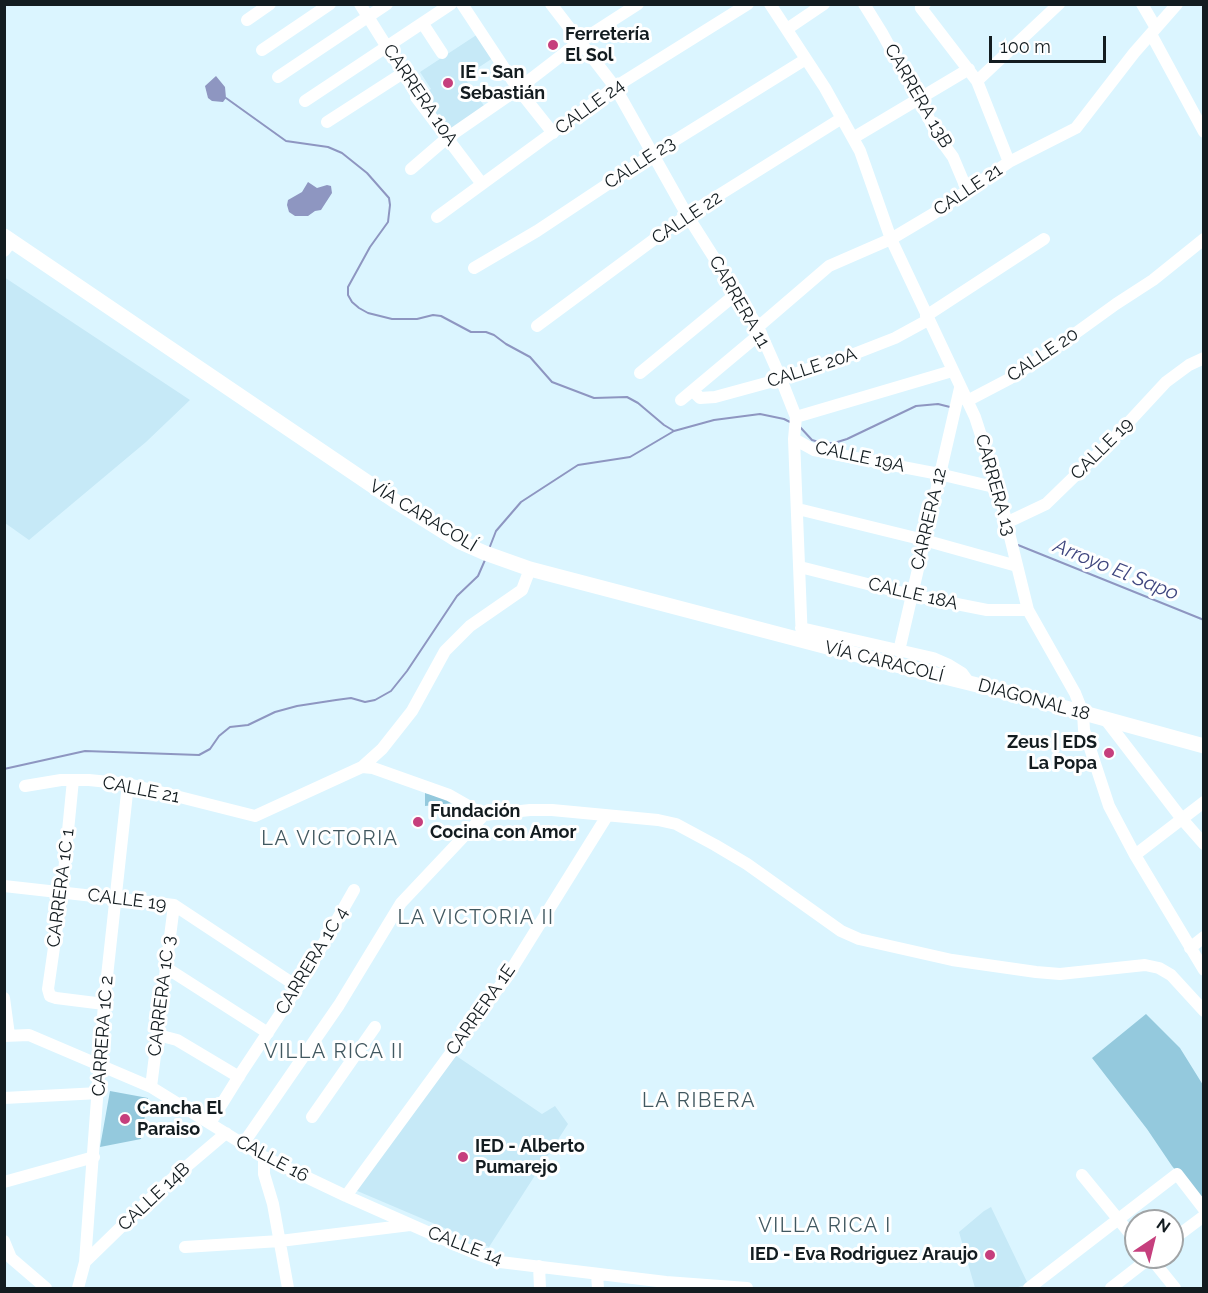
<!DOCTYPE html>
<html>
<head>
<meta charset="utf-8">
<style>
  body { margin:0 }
  #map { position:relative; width:1208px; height:1293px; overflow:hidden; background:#dbf5ff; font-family:Raleway,sans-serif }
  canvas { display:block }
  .frame { position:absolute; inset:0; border:6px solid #131c20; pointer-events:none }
  .north { position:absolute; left:1124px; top:1209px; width:60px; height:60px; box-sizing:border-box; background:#fff; border:2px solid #a1a4a6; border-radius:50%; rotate:35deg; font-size:16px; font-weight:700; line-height:24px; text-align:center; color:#131c20 }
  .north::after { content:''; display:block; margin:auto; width:21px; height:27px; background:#c63f7d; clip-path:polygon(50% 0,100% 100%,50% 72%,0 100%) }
  .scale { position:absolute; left:989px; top:36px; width:117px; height:27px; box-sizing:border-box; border:3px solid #131c20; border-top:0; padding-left:8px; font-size:18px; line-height:21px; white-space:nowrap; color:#131c20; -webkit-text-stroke:4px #fff; paint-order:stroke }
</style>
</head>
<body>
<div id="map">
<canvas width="1208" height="1293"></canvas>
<div class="frame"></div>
<div class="north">N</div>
<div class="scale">100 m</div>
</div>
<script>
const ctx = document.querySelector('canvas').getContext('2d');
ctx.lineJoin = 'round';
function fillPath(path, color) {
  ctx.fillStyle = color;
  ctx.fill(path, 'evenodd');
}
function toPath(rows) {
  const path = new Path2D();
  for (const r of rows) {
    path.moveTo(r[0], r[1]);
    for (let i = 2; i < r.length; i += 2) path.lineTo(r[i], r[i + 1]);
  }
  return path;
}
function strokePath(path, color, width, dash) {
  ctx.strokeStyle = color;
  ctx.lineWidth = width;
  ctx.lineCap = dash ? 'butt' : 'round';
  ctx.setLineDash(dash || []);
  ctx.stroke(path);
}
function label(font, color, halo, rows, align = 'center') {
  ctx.font = font + ' Raleway,sans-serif';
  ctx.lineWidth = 6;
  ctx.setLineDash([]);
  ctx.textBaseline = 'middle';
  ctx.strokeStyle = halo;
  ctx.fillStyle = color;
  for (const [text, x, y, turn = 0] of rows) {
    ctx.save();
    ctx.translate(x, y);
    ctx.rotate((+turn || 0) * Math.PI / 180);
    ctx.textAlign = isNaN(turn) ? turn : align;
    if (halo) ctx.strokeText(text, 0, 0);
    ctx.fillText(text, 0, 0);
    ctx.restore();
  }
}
fillPath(toPath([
  [478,34,493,58,464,77,485,107,448,134,420,95,431,89,420,72],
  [4,277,190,400,146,442,29,540,5,523],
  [455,1055,542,1114,555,1106,568,1124,489,1247,355,1190],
  [991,1207,1028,1284,1015,1288,975,1288,959,1232,984,1211]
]), '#c6e9f7');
fillPath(toPath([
  [425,793,453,799,453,803,425,806],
  [1146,1014,1180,1048,1203,1085,1203,1204,1172,1166,1147,1129,1092,1058],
  [110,1091,148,1098,141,1139,100,1147]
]), '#94c9dd');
fillPath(toPath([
  [216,76,225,87,226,98,223,102,212,101,208,98,205,86],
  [308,182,317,188,327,185,331,186,332,193,321,210,315,211,308,216,295,216,289,212,287,205,288,200,302,192]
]), '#8e96c1');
strokePath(toPath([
  [226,98,286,141,328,147,342,153,367,173,389,198,390,205,388,222,370,247,348,287,348,295,352,302,359,308,368,313,392,319,417,319,433,315,441,316,471,332,486,332,494,335,506,344,530,357,552,382,594,398,627,397,638,403,664,425,674,431,714,420,760,414,784,419,790,422],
  [800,427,812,440,822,443,834,443,847,439,916,406,938,404,950,407],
  [1018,545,1204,620],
  [489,549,496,531,521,502,578,465,630,457,674,431],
  [4,769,85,751,199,755,210,749,219,736,230,727,248,725,275,712,297,706,336,700,351,698,365,702,375,700,391,691,407,671,457,596,478,576,485,560]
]), '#8e96c1', 2);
strokePath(toPath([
  [360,4,417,95,416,97,482,184],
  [462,4,518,89,553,133],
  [551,4,615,87,687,215,758,327,781,379,796,417,794,439,802,641],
  [770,4,825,88,860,151,891,239,975,417,998,488,1028,610,1075,693,1083,713,1084,730,1109,806,1135,855,1204,970],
  [864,4,882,33,940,139,953,157,967,190],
  [925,4,921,8,977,81,1009,162],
  [1142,4,1156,28],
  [247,20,270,4],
  [423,24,442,53],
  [787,29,824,4],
  [1151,34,1204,132],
  [262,50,330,4],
  [278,77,387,4],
  [977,81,1059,4],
  [305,101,451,4],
  [327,122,403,73],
  [853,138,969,69],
  [411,169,447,138,518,89,579,42,638,4],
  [437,217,615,87,748,4],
  [4,251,12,241],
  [474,268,537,231,653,154,806,59],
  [926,316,1044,239],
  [537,326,687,215,842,118],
  [758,327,829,266,891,239,933,214,1009,162,1076,128,1134,53,1177,4],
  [640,373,736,294],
  [693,391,700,398,715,397,781,379,828,362,836,361,895,338,928,320],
  [681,400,761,333],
  [967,401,1009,379,1044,356,1116,304,1153,280,1204,239],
  [796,417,952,371],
  [794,439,814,450,939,474,998,488],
  [798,509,924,540,1017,566],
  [1008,522,1046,504,1115,437,1166,382,1189,365,1204,358],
  [800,567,911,595,987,610,1028,610],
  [801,628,933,658,949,665,962,673,970,684],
  [899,651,960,388],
  [1106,720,1182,819,1204,844],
  [362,767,382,749,412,711,445,651,470,626,522,590,530,569],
  [73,780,62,892,48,989,50,996,56,998,104,1004],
  [25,786,61,780,89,780,128,784,255,816,362,767,373,768,449,795,484,815,530,810,552,810,658,820,676,824,715,845,747,864,841,931,859,939,952,960,1036,972,1060,974,1145,965,1159,968,1171,975,1204,1011],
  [1135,855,1204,802],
  [4,886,174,905,298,987],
  [1190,948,1204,937],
  [165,967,268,1033],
  [4,998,9,1035],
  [158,1035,177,1040,239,1077],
  [4,1036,29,1035,151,1087,264,1157,346,1196,477,1254,500,1262,666,1282,747,1288],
  [151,1087,174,905],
  [4,1098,99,1093],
  [312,1117,375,1027],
  [210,1123,241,1073,302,981,354,890],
  [243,1144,339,1005,401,903,484,815],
  [264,1157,264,1174,273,1204,288,1288],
  [1082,1175,1136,1241],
  [4,1182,94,1157],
  [346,1196,508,975,607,816],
  [1172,1240,1204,1216],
  [4,1241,11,1258,46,1288],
  [185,1247,280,1241,410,1225],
  [1150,1257,1175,1288],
  [85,1262,160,1189,226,1133],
  [539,1266,540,1288],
  [597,1275,598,1288],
  [78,1288,85,1262,104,1004,128,784],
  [1029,1288,1177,1174,1204,1209],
  [1111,1288,1151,1257]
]), '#fff', 12);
strokePath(toPath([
  [4,236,398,503,460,542,485,553,530,569,896,665,1022,696,1204,746]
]), '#fff', 15);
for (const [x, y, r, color] of [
  [553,45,6,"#c63f7d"],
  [448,83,6,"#c63f7d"],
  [1109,753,6,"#c63f7d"],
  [418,822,6,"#c63f7d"],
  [125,1119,6,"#c63f7d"],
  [463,1157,6,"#c63f7d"],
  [990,1255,6,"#c63f7d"]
]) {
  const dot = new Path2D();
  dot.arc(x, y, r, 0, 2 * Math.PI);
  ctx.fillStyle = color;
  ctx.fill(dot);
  strokePath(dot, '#fff', 2);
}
label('bold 18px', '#131c20', '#fff', [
  ["Ferretería",565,35],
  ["El Sol",565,56],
  ["IE - San",460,73],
  ["Sebastián",460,94],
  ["Zeus | EDS",1097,743,"right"],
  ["La Popa",1097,764,"right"],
  ["Fundación",430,812],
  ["Cocina con Amor",430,833],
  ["Cancha El",137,1109],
  ["Paraiso",137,1130],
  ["IED - Alberto",475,1147],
  ["Pumarejo",475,1168],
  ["IED - Eva Rodriguez Araujo",978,1255,"right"]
], 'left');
label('18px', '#131c20', '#fff', [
  ["CARRERA 10A",420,95,56],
  ["CARRERA 13B",918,96,60],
  ["CALLE 24",590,107,-36],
  ["CALLE 23",640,163,-33],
  ["CALLE 21",968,190,-34],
  ["CALLE 22",687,218,-34],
  ["CARRERA 11",739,302,60],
  ["CALLE 20",1043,355,-34],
  ["CALLE 20A",812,368,-18],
  ["CALLE 19",1102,449,-45],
  ["CALLE 19A",860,457,12],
  ["CARRERA 13",995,485,74],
  ["VÍA CARACOLÍ",423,516,31],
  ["CARRERA 12",929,519,-77],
  ["CALLE 18A",913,594,13],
  ["VÍA CARACOLÍ",884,662,14],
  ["DIAGONAL 18",1034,700,15],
  ["CALLE 21",141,790,11],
  ["CARRERA 1C 1",61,888,-83],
  ["CALLE 19",127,900,7],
  ["CARRERA 1C 4",312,961,-59],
  ["CARRERA 1C 3",162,996,-83],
  ["CARRERA 1E",481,1010,-55],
  ["CARRERA 1C 2",103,1036,-86],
  ["CALLE 16",272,1159,28],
  ["CALLE 14B",154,1197,-43],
  ["CALLE 14",465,1246,21]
]);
label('italic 20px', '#3f467f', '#fff', [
  ["Arroyo El Sapo",1116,570,22]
]);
ctx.letterSpacing = '1.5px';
label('20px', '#415860', '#fff', [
  ["LA VICTORIA",330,839],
  ["LA VICTORIA II",476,918],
  ["VILLA RICA II",334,1052],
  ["LA RIBERA",699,1101],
  ["VILLA RICA I",825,1226]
]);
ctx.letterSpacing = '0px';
</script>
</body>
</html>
